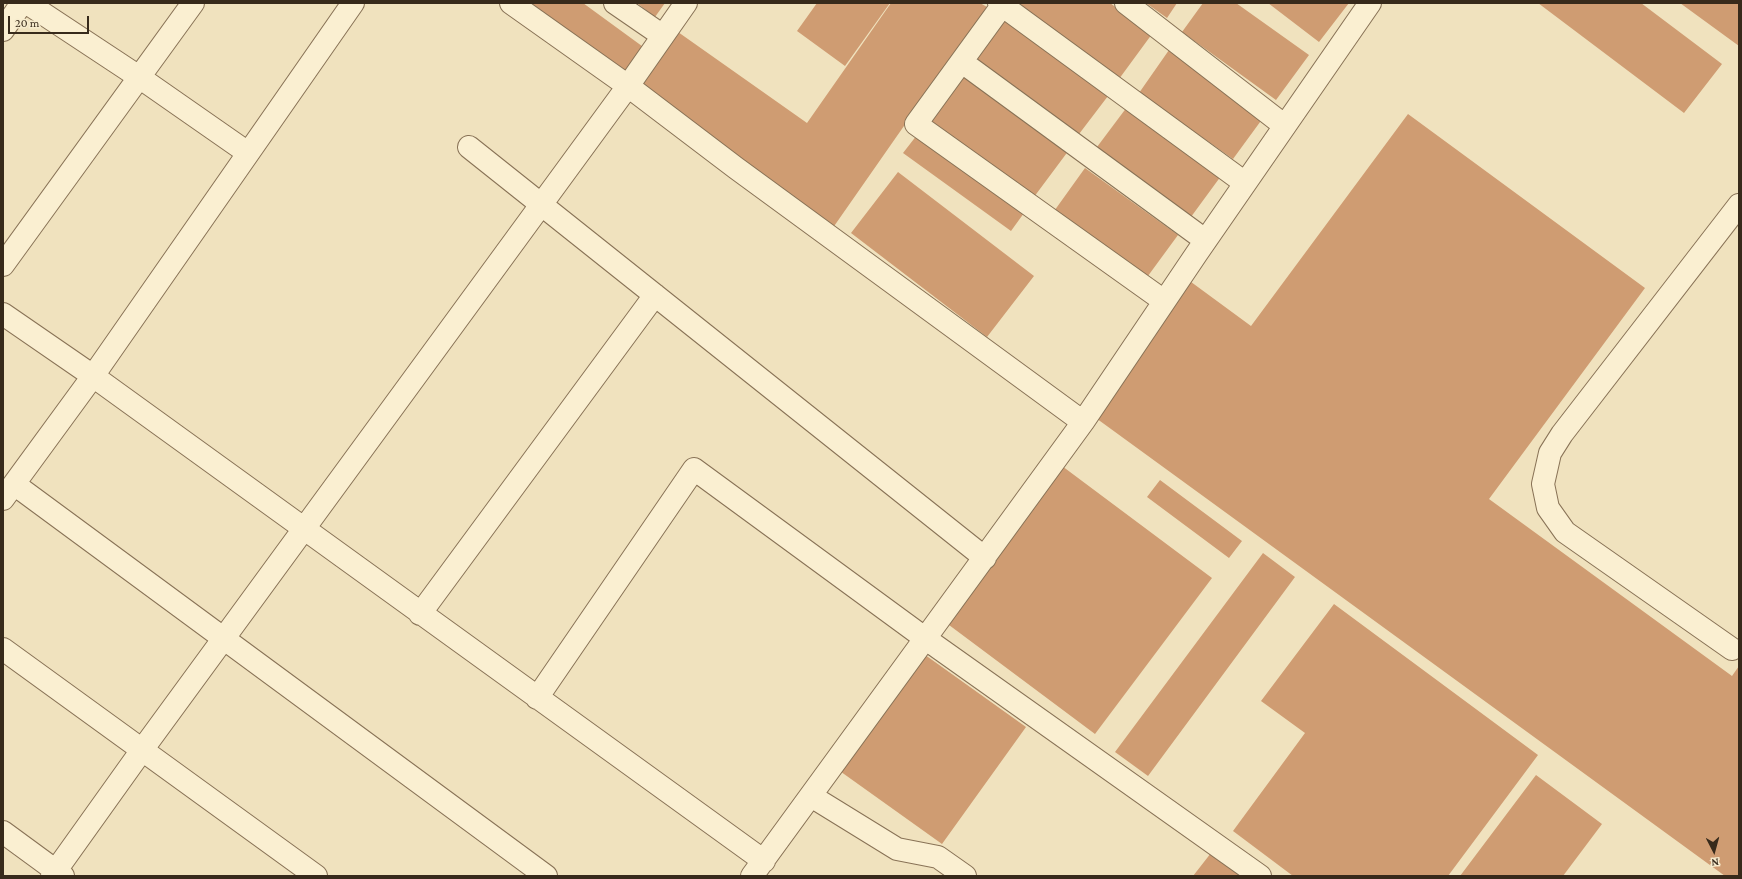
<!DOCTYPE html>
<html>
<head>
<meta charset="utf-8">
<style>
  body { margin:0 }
  #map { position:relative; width:1742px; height:879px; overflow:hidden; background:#f0e2be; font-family:"Crimson Pro",serif }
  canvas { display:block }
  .frame { position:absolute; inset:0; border:4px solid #372a1b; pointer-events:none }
  .north { position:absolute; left:1694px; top:831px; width:40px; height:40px; -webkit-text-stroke:3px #f7ecce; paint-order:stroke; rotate:174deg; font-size:11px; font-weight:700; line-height:16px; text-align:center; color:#372a1b }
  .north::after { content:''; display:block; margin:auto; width:14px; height:18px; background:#372a1b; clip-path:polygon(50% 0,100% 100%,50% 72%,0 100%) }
  .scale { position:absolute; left:8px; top:16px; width:81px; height:18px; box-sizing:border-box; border:2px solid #372a1b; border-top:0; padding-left:5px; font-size:12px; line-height:14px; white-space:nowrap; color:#372a1b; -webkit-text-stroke:3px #f7ecce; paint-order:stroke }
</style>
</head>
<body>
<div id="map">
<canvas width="1742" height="879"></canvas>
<div class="frame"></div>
<div class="north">N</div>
<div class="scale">20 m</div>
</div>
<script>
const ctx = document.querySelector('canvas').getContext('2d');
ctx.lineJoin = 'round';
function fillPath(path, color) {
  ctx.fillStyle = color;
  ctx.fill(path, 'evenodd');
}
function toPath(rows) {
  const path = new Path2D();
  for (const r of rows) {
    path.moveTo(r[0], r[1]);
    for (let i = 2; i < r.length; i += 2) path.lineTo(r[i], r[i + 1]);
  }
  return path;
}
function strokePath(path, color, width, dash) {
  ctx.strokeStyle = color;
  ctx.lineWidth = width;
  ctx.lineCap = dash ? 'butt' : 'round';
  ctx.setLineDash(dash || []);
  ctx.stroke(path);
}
fillPath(toPath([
  [507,3,583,3,646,49,619,85],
  [637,3,665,3,655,17],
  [817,3,890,3,845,66,797,31],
  [891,3,980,3,987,7,830,232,635,93,678,32,807,123],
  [1016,3,1110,3,1152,34,1119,79],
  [1146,3,1177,3,1167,18],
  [1203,3,1236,3,1309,55,1276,100,1182,32],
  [1268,3,1349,3,1319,42],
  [1538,3,1641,3,1722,64,1684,113],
  [1680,3,1739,3,1739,46],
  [1002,19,1108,96,1076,138,971,61],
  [1169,50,1263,118,1233,159,1139,93],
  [960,72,1069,150,1034,197,925,119],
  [1127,107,1221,176,1188,221,1094,151],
  [1408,114,1645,288,1489,499,1732,676,1739,666,1739,876,1725,876,1089,413,1187,279,1251,326],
  [917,135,1024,213,1011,231,903,153],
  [1085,168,1178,235,1145,280,1052,214],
  [898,172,1034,276,987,337,851,233],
  [1062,466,1212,578,1095,734,945,622],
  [1160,480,1242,541,1229,558,1147,497],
  [1263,553,1295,577,1148,776,1115,752],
  [1334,604,1538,755,1448,876,1293,876,1233,831,1305,733,1261,701],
  [921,652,1026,727,942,844,837,769],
  [1536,775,1602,824,1563,876,1460,876],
  [1211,853,1241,876,1193,876]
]), '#cf9c72');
const minor = toPath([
  [27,3,139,77,248,153],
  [511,3,628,86,686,3],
  [615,3,663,36],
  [999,3,1245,183],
  [1004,3,916,124,1164,301],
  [1126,3,1285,126],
  [3,30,22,3],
  [962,62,1205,240],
  [469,147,985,558],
  [3,265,193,3],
  [3,314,93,376,764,861],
  [14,484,546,876],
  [3,499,93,376,353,3],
  [420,614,655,295],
  [3,649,316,876],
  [1732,649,1565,532,1548,508,1543,484,1550,453,1562,434,1739,205],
  [537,698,694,469,926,639,1260,876],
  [811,796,897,849,938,857,965,876],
  [3,832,63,876],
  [52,876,142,750,628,86,736,168,1083,422],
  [752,876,1083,422,1197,253,1370,3]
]);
strokePath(minor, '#887256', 24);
strokePath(minor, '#faefd1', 22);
</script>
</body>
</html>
